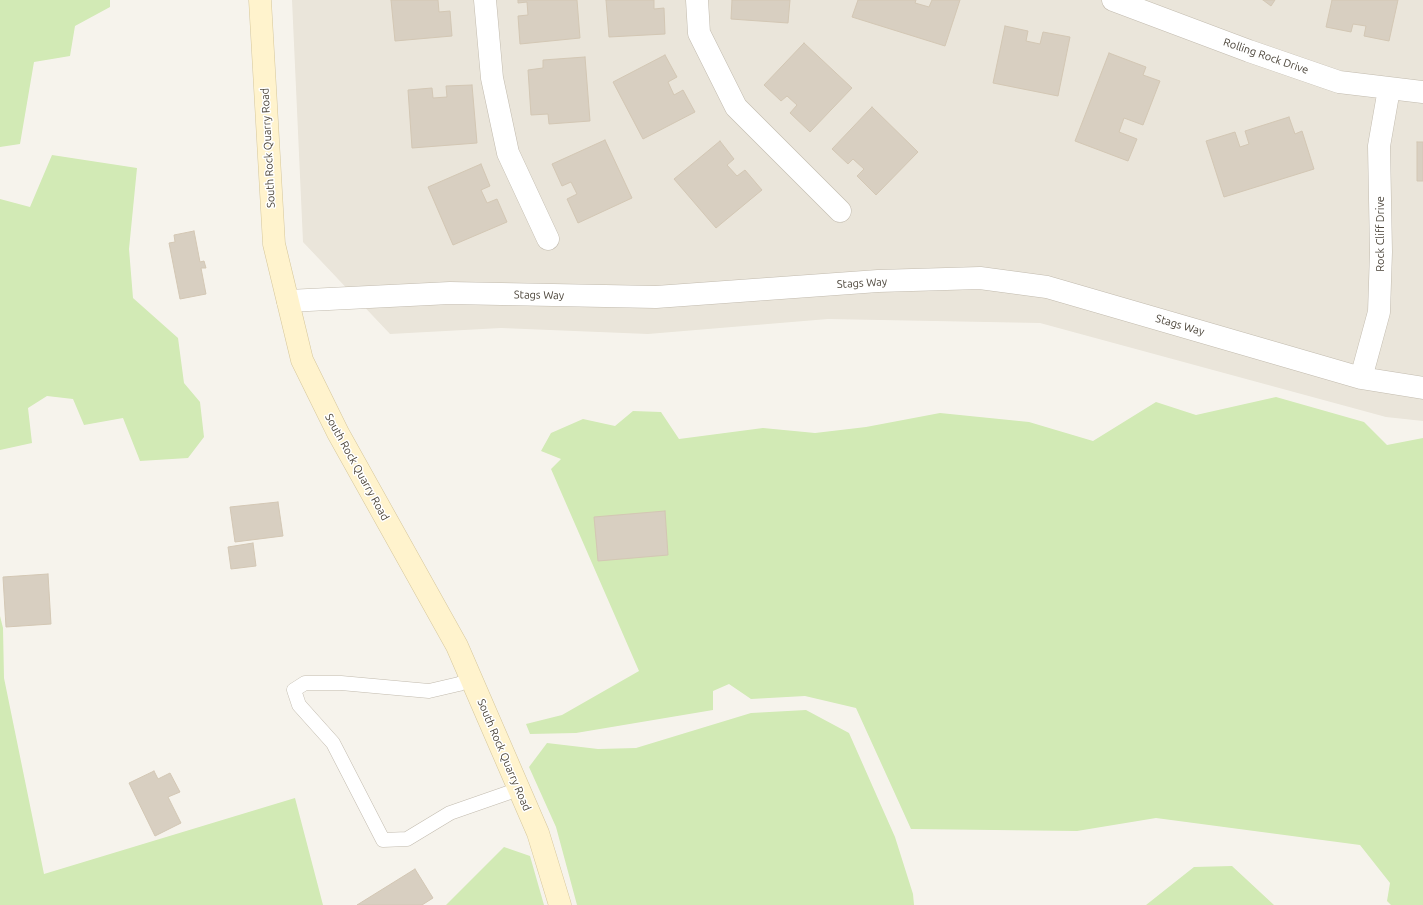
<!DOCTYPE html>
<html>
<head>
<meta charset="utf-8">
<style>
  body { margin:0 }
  canvas { display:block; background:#f6f3ec }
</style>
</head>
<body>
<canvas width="1423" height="905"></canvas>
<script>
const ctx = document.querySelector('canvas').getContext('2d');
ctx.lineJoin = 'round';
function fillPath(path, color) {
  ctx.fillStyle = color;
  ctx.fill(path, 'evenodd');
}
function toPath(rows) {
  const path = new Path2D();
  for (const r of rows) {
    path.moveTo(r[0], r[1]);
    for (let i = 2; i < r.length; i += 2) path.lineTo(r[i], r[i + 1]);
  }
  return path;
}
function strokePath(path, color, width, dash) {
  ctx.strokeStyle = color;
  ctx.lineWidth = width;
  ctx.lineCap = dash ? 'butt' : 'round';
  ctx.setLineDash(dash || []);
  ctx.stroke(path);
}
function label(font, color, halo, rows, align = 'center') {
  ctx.font = font + ' Ubuntu,sans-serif';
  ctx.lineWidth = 3;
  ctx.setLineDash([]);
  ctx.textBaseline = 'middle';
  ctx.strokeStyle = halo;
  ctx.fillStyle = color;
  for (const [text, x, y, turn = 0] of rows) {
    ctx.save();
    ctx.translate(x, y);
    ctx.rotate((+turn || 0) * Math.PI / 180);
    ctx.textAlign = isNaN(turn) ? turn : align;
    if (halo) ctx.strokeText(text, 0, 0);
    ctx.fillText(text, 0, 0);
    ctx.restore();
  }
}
fillPath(toPath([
  [292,0,1423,0,1423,421,1386,417,1040,323,828,319,648,334,501,328,390,334,303,242]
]), '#eae5da');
fillPath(toPath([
  [0,0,110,0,110,7,75,26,70,56,34,62,20,144,0,147],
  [52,155,137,168,129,249,133,298,178,338,184,383,200,402,204,437,188,458,140,461,123,418,84,425,73,399,47,396,28,408,32,443,0,450,0,199,30,207],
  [1276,397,1364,422,1387,445,1423,438,1423,905,1391,905,1387,901,1390,883,1360,845,1156,818,1077,831,911,829,856,708,805,696,751,699,729,684,713,691,713,710,576,733,530,734,526,724,562,715,639,671,551,469,561,459,541,451,551,433,583,419,615,426,633,411,661,412,679,439,763,428,815,433,866,427,940,413,1029,422,1093,441,1156,402,1196,415],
  [0,616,3,628,4,678,44,874,295,798,323,905,0,905],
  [806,710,849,733,895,837,913,894,914,905,577,905,556,827,529,767,547,743,598,749,636,748,751,713],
  [504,847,530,856,544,905,446,905],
  [1232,866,1274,905,1146,905,1194,867]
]), '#d2eab5');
const building = toPath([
  [391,0,438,0,439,12,450,11,452,36,395,41,391,0],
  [518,0,577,0,580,38,520,44,518,16,528,15,527,2,518,3,518,0],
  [606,0,654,0,654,9,664,8,665,34,609,37,606,0],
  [732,0,790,0,788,23,731,19,732,0],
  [858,0,916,0,915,3,929,7,932,0,960,0,945,46,852,17,858,0],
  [1263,0,1275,0,1271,6,1263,0],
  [1332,0,1398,0,1389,41,1364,36,1366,26,1353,24,1351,32,1326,27,1332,0],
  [1005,26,1028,31,1026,41,1040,44,1043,32,1070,37,1058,96,993,83,1005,26],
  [804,43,852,88,810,132,790,113,797,105,787,96,781,101,764,85,804,43],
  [1109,53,1146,67,1143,75,1160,81,1143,125,1124,118,1119,132,1137,139,1128,161,1075,141,1109,53],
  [665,55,677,77,668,82,674,95,683,90,695,112,643,139,613,82,665,55],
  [585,57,590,121,549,124,548,114,531,115,528,70,543,68,543,60,585,57],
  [472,85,477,143,412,148,408,90,432,88,433,98,447,97,446,86,472,85],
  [872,107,918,152,876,195,857,176,864,169,853,159,848,164,832,149,872,107],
  [1289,117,1295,134,1302,131,1314,169,1224,197,1206,141,1235,132,1240,147,1249,144,1245,131,1289,117],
  [605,140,632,198,578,223,567,199,577,194,571,182,562,186,552,164,605,140],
  [720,141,734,159,727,165,737,176,745,170,762,190,716,228,674,179,720,141],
  [1417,142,1423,142,1423,181,1417,181,1417,142],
  [481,164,490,186,481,190,487,203,497,199,507,222,453,245,428,187,481,164],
  [194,231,200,262,204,261,206,268,201,268,206,294,180,299,169,243,175,242,174,235,194,231],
  [278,502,283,536,235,542,230,507,278,502],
  [665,511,668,555,598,561,594,517,665,511],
  [253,543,256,566,231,569,228,547,253,543],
  [48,574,51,624,6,627,3,577,48,574],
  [154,771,158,779,170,773,180,792,168,797,181,823,155,836,129,783,154,771],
  [415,869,433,898,422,905,357,905,415,869]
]);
fillPath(building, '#d8cfc1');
strokePath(building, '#d3c7b4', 1);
const lane = toPath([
  [471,679,459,684,429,691,341,683,305,683,294,690,299,705,333,743,383,840,407,839,450,813,519,789]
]);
const street = toPath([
  [485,0,492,78,508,153,548,239],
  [697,0,699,33,736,107,840,211],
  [1113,0,1249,51,1339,82,1423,92],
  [288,301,450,293,656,297,878,281,980,278,1047,287,1361,378,1423,388],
  [1361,378,1379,312,1381,252,1379,146,1389,89]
]);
const secondary = toPath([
  [260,0,274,244,302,360,338,433,457,646,538,833,560,905]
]);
strokePath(lane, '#c2bbae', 15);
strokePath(street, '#c2bbae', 23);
strokePath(secondary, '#d6c79b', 23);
strokePath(lane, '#fff', 14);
strokePath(street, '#fff', 22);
strokePath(secondary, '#fff3cd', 22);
label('11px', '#4b4439', '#fff', [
  ["Rolling Rock Drive",1266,56,19],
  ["South Rock Quarry Road",268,148,-93],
  ["Rock Cliff Drive",1380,234,-90],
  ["Stags Way",862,283,-3],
  ["Stags Way",539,295,1],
  ["Stags Way",1180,325,16],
  ["South Rock Quarry Road",357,467,61],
  ["South Rock Quarry Road",504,755,67]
]);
</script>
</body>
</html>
